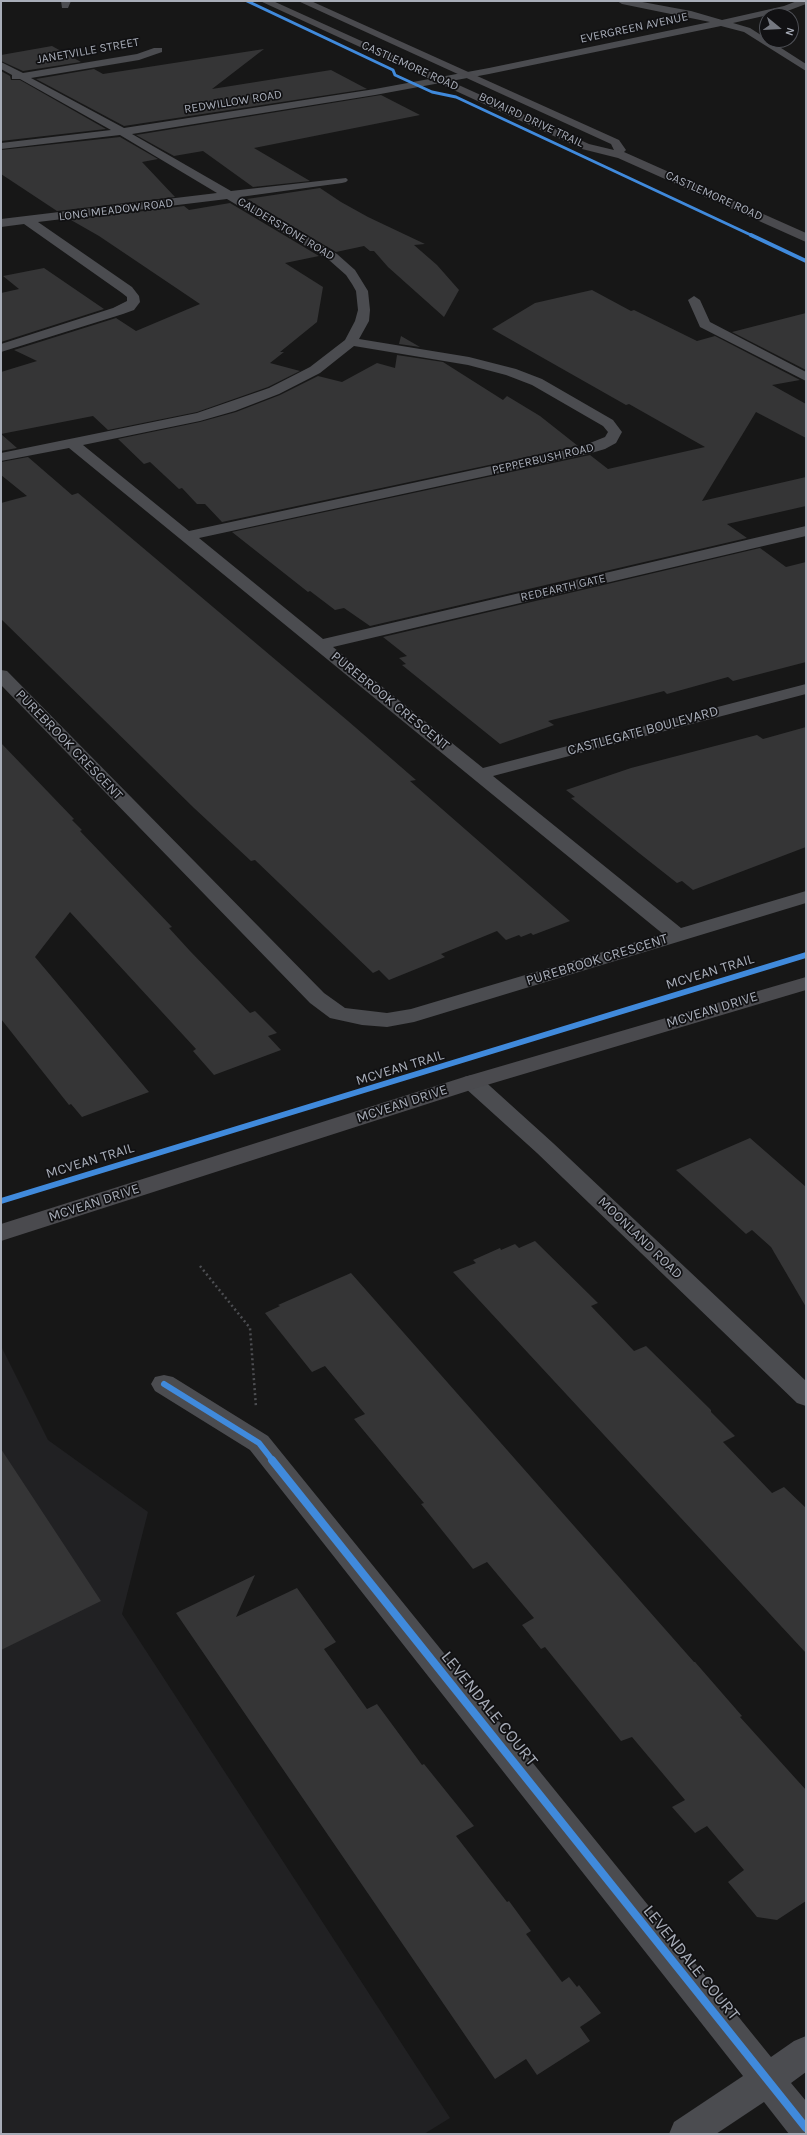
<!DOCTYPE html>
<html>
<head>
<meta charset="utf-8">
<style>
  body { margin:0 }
  #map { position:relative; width:807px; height:2135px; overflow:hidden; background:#171717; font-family:Karla,sans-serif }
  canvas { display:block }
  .frame { position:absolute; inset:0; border:2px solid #a8adb8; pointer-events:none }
  .north { position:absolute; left:759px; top:8px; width:40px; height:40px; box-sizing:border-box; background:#111113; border:1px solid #4d4f55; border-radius:50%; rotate:108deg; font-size:11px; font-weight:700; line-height:16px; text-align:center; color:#a8adb8 }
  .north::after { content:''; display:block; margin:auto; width:14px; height:18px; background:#757880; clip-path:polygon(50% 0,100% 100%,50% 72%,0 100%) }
</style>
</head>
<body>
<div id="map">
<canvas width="807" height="2135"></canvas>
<div class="frame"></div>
<div class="north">N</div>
</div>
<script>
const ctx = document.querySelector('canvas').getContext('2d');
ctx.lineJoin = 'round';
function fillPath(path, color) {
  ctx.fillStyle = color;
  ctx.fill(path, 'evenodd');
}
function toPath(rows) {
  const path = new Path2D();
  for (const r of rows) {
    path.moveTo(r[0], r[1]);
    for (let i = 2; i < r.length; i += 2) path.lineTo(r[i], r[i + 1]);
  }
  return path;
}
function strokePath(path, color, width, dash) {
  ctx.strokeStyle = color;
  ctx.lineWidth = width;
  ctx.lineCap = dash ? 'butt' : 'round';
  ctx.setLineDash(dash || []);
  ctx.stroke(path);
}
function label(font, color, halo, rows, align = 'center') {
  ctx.font = font + ' Karla,sans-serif';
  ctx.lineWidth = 3.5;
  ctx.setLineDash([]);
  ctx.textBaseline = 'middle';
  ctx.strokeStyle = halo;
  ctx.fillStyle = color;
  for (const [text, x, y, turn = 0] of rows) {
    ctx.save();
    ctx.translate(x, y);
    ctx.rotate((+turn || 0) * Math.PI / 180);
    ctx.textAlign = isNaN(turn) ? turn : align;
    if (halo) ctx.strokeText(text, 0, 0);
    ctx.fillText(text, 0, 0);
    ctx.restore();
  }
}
fillPath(toPath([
  [1,1346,48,1440,148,1512,122,1614,450,2118,424,2134,1,2134]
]), '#212123');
fillPath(toPath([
  [52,46,81,62,23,71,1,61,1,55],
  [264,49,212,89,331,70,367,89,124,126,36,79,94,69,103,74],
  [1,71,10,76,11,80,20,80,106,129,1,141],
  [381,95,420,115,254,148,310,181,253,187,203,151,174,156,136,135],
  [120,137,158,159,142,162,175,197,57,211,1,174,1,150],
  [320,188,341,202,368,217,425,244,414,245,437,265,459,290,444,317,388,267,374,251,370,251,364,246,336,252,247,199],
  [230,203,319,256,285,263,323,287,317,322,280,352,284,352,270,363,300,371,268,387,197,412,108,430,93,416,1,434,1,372,37,361,14,350,116,318,136,331,200,304,99,236,71,220,184,206,189,210],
  [44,268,104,309,1,342,1,293,19,289,3,276],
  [592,290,631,311,634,310,697,341,715,336,800,380,772,385,806,404,806,438,756,412,702,501,806,477,806,506,727,524,747,538,370,626,344,608,335,610,310,591,308,592,232,532,590,455,608,469,705,447,629,404,626,405,492,329,535,303],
  [806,313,806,370,732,332],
  [401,336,420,347,399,344],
  [397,355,443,362,503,400,507,396,540,416,578,446,222,522,205,504,197,504,182,488,179,489,150,462,144,464,118,439,200,422,236,412,280,395,318,376,342,382,377,363,395,368],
  [1,434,17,448,1,451],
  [28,457,72,495,78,493,348,721,416,780,410,781,570,921,533,935,531,933,521,937,519,935,506,940,497,931,441,954,445,957,431,963,389,980,379,970,373,973,255,860,251,861,194,808,1,619,1,503,27,496,1,475,1,462],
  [760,548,786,567,806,562,806,662,733,681,728,677,667,694,664,691,548,721,554,725,500,744,402,665,406,664,399,658,407,656,383,637],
  [806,727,806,847,693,890,682,881,677,883,639,853,571,798,575,797,566,790,631,768,757,735,763,739],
  [1,743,74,819,72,820,82,830,80,831,172,927,169,928,190,951,250,1013,255,1011,277,1033,268,1036,281,1050,214,1075,193,1051,196,1049,70,912,35,957,149,1092,82,1117,71,1104,69,1105,1,1019],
  [750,1138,806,1187,806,1307,771,1247,752,1230,746,1234,676,1170],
  [535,1241,598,1303,591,1306,634,1351,646,1346,711,1410,711,1412,735,1436,723,1442,772,1493,784,1487,806,1508,806,1653,453,1272,476,1263,473,1260,500,1248,501,1250,515,1244,519,1248],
  [351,1273,694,1662,695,1662,742,1716,740,1717,806,1790,806,1901,777,1920,757,1917,728,1882,744,1870,707,1826,695,1833,672,1807,685,1800,632,1737,621,1741,545,1647,541,1649,522,1625,534,1618,487,1562,473,1569,421,1504,424,1503,354,1419,365,1414,325,1366,312,1372,265,1313,280,1306,278,1305],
  [1,1449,101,1601,1,1650],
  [255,1575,236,1617,297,1588,336,1642,324,1649,367,1709,377,1704,422,1765,424,1764,474,1826,456,1836,507,1902,509,1901,531,1931,526,1934,562,1982,569,1977,577,1987,579,1985,601,2013,580,2027,590,2041,537,2075,526,2059,495,2079,176,1613]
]), '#353536');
strokePath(toPath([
  [200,1266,250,1328,256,1407]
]), '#4d4e52', 2.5, [2, 3]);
fillPath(toPath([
  [61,1,71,1,68,8,62,8,61,1],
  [617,1,637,1,691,11,722,20,784,6,797,1,806,1,806,4,790,10,733,23,750,28,806,64,806,71,744,32,721,26,489,74,375,95,132,134,231,191,346,178,348,180,346,182,342,183,240,197,337,254,355,270,368,291,370,310,369,321,359,339,469,357,516,369,542,379,613,420,622,432,616,443,605,449,588,454,199,538,323,639,806,526,806,536,333,647,483,768,806,684,806,694,493,776,681,928,806,891,806,903,414,1022,387,1027,362,1025,330,1018,310,1003,1,685,1,670,7,671,324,993,345,1008,387,1013,411,1009,663,934,69,448,1,461,1,453,197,413,269,388,310,367,345,340,355,321,358,310,356,291,352,284,346,275,329,260,227,199,38,222,132,287,139,296,140,302,134,310,123,314,1,352,1,344,113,308,127,301,127,297,122,293,24,224,1,227,1,219,217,193,120,135,1,149,1,143,111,130,20,79,12,79,12,75,1,69,1,62,23,73,137,54,154,48,162,48,162,52,139,60,31,78,124,128,375,89,489,68,710,22,622,4,617,1],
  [354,346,468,365,506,375,532,385,603,426,608,432,605,437,580,447,189,531,83,445,200,421,235,411,279,394,320,373,354,346],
  [694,296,700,300,710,322,806,372,806,381,700,327,688,300,694,296],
  [472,1075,480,1077,553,1143,806,1381,806,1406,797,1403,537,1153,464,1087,461,1082,464,1077,472,1075],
  [164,1375,173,1377,268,1436,771,2057,794,2041,806,2036,806,2072,791,2083,806,2101,806,2134,789,2134,764,2102,716,2134,669,2134,674,2122,743,2076,250,1450,155,1391,151,1384,155,1377,164,1375]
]), '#4b4c50');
fillPath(toPath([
  [260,1,273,1,589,144,614,150,611,144,298,1,311,1,619,140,626,150,624,152,806,233,806,242,618,158,582,149,260,1],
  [806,977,806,990,480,1087,1,1241,1,1224,464,1077,806,977]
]), '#4a4a4e');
strokePath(toPath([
  [247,1,393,70,395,75,432,92,456,97,753,236]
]), '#408adc', 3);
strokePath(toPath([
  [751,235,806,261]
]), '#408adc', 4);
strokePath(toPath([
  [1,1201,806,955],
  [164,1384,259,1443,273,1461]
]), '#408adc', 6);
strokePath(toPath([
  [272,1460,806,2128]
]), '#408adc', 8);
label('12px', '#a8adb8', '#111113', [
  ["EVERGREEN AVENUE",634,28,-12],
  ["JANETVILLE STREET",88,51,-10],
  ["CASTLEMORE ROAD",410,66,24],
  ["REDWILLOW ROAD",233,102,-9],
  ["BOVAIRD DRIVE TRAIL",531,120,25],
  ["CASTLEMORE ROAD",714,196,24],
  ["LONG MEADOW ROAD",116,210,-7],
  ["CALDERSTONE ROAD",286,229,31],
  ["PEPPERBUSH ROAD",543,459,-13],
  ["REDEARTH GATE",563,588,-13]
]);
label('14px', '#a8adb8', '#111113', [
  ["PUREBROOK CRESCENT",390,701,39],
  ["CASTLEGATE BOULEVARD",643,731,-15],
  ["PUREBROOK CRESCENT",69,745,46],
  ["PUREBROOK CRESCENT",597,960,-17],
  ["MCVEAN TRAIL",710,972,-17],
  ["MCVEAN DRIVE",712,1010,-17],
  ["MCVEAN TRAIL",400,1068,-17],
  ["MCVEAN DRIVE",402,1104,-18],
  ["MCVEAN TRAIL",90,1161,-17],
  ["MCVEAN DRIVE",94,1203,-18],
  ["MOONLAND ROAD",640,1238,44]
]);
label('17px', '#a8adb8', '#111113', [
  ["LEVENDALE COURT",489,1709,51],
  ["LEVENDALE COURT",691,1963,51]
]);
</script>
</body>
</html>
